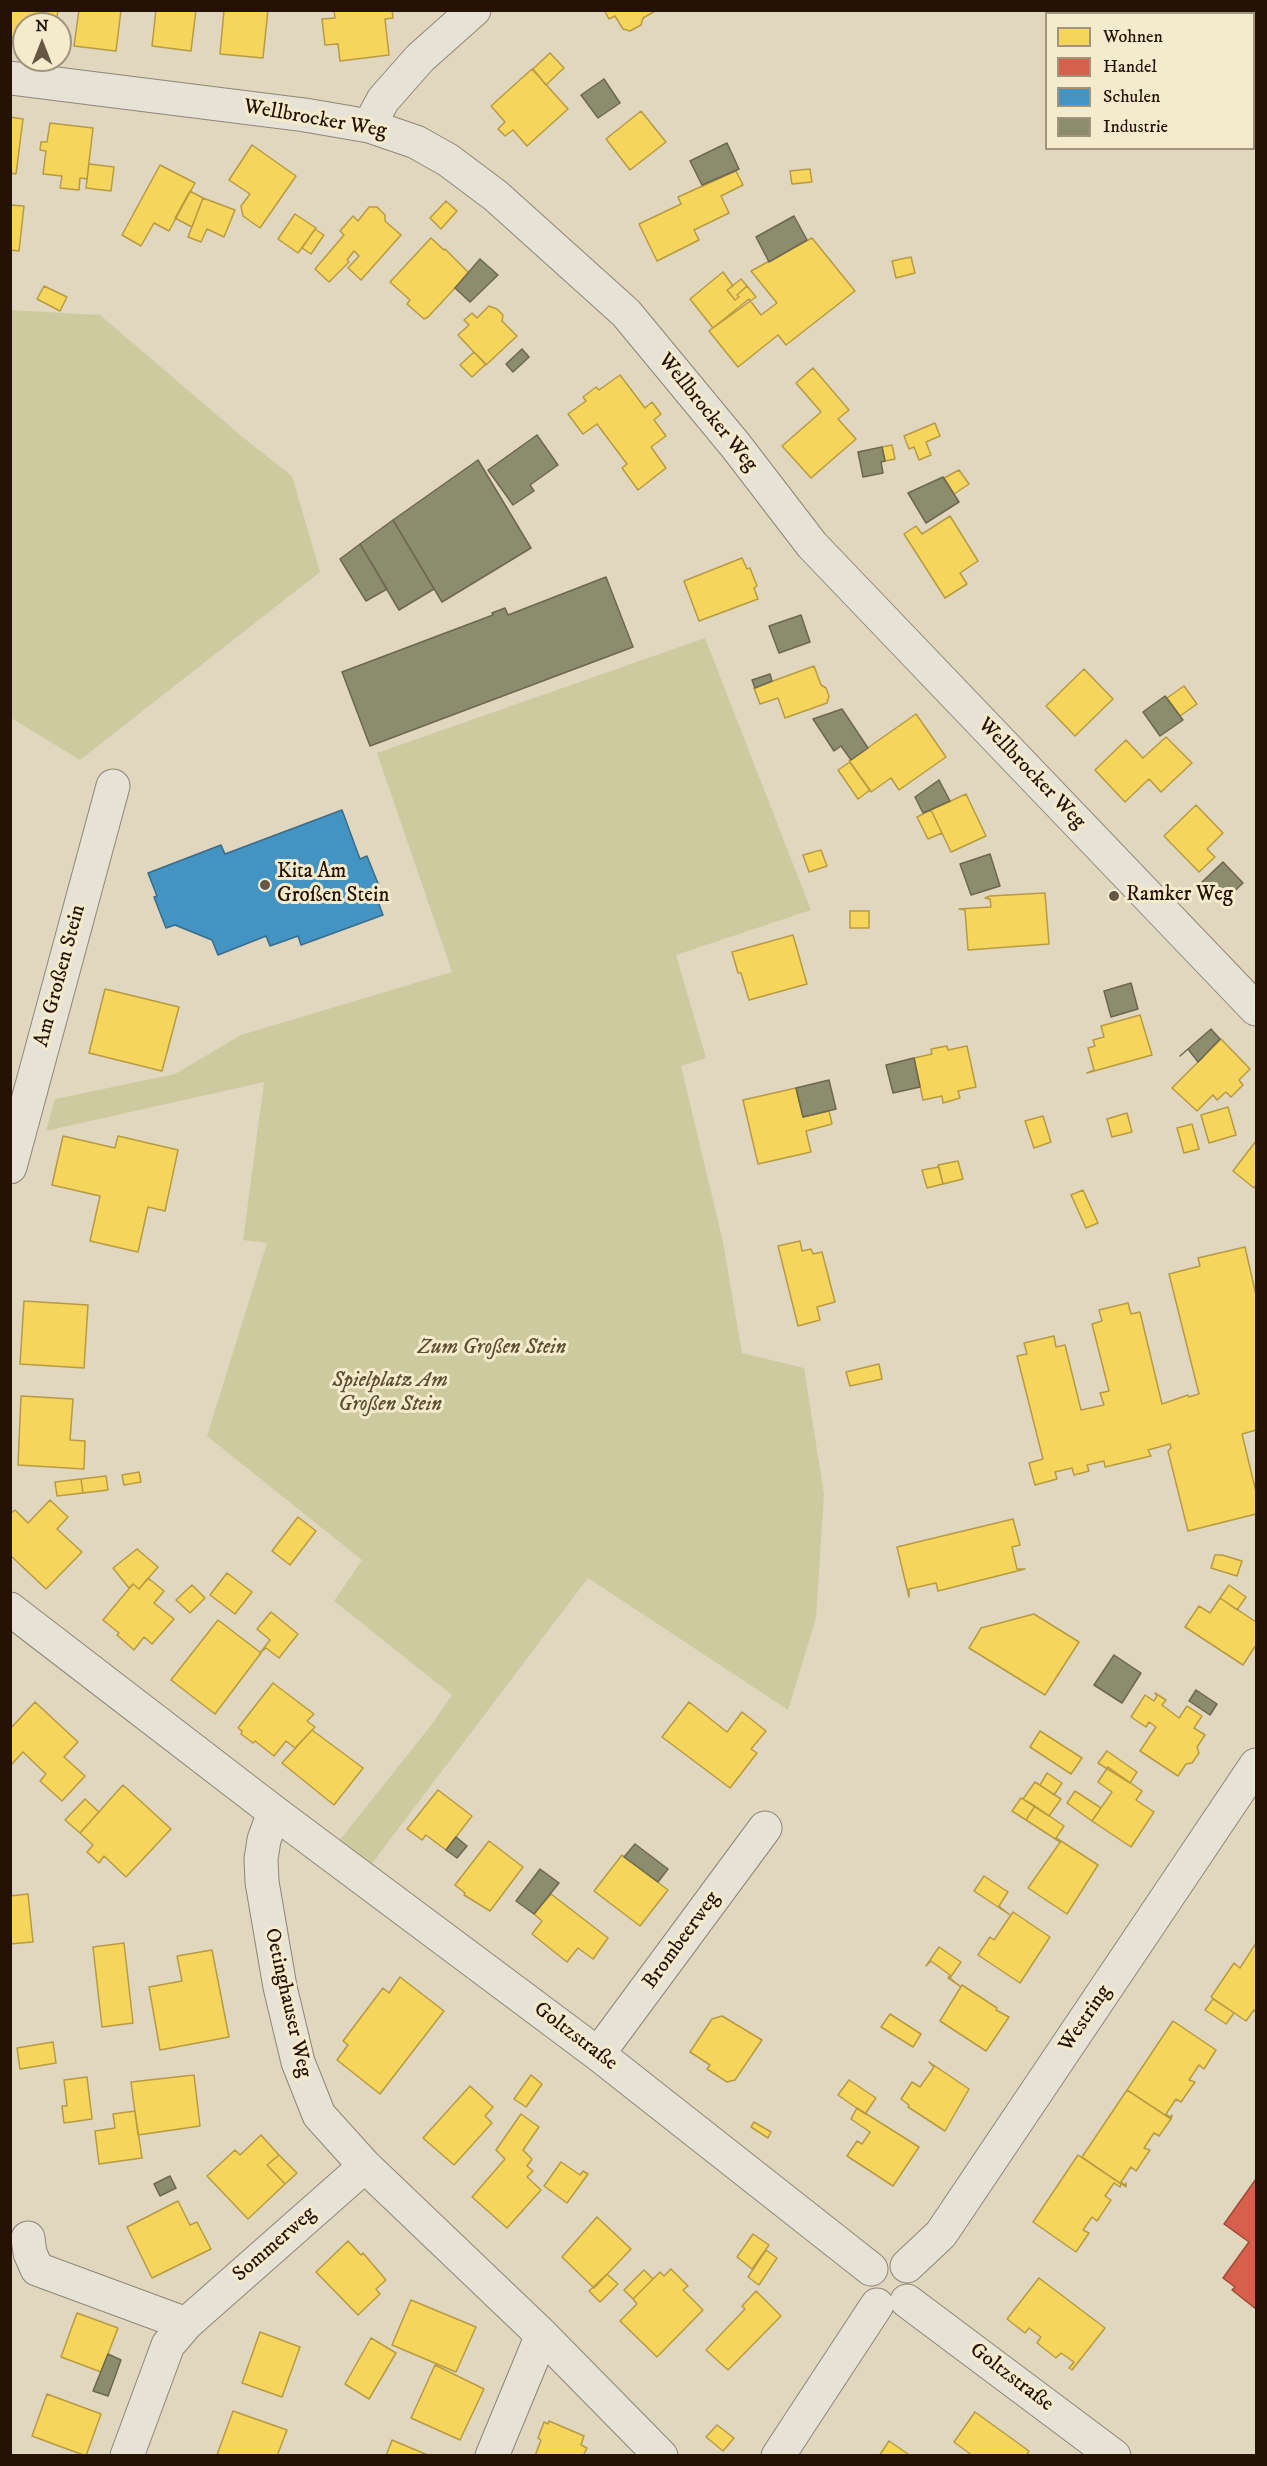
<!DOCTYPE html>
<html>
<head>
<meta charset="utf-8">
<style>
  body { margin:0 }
  #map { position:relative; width:1267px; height:2466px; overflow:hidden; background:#e0d7be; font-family:"IM FELL DW Pica",serif }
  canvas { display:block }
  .frame { position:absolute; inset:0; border:12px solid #251204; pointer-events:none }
  .legend { position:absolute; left:1045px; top:12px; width:210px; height:138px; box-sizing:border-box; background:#f4eacc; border:2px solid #a1947c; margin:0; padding:8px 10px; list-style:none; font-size:18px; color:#251204 }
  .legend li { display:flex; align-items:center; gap:12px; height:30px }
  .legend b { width:30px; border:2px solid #a1947c }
  .north { position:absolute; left:12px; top:12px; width:60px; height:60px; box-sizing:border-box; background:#f4eacc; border:2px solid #a1947c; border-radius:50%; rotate:0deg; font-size:16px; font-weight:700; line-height:24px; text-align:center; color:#251204 }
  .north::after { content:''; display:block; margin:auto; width:21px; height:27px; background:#665745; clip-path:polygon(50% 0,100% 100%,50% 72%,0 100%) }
</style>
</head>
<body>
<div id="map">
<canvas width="1267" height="2466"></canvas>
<div class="frame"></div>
<ul class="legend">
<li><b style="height:16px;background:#f6d55c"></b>Wohnen</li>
<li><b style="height:16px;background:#d6604d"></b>Handel</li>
<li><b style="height:16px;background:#4393c3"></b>Schulen</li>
<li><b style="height:16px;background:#8c8c6e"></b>Industrie</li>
</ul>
<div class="north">N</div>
</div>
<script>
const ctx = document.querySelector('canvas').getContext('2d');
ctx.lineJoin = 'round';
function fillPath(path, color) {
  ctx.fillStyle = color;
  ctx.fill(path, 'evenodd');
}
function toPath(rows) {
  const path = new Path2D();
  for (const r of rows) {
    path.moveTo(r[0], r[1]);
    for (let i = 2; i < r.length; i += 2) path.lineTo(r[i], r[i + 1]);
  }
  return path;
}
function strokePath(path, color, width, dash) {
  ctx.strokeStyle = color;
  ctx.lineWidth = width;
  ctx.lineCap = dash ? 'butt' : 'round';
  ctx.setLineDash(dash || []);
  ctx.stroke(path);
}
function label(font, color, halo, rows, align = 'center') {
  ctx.font = font + ' "IM FELL DW Pica",serif';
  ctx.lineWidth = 6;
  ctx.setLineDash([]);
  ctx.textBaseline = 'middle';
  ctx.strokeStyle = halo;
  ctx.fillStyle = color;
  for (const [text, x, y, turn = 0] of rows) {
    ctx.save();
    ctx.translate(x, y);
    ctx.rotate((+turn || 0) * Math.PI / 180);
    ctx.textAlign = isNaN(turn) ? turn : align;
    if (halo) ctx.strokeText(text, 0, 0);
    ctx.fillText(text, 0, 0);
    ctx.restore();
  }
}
fillPath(toPath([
  [11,310,100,315,245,439,292,476,320,572,80,760,11,718],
  [705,638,811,910,676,955,706,1058,681,1066,723,1242,742,1353,804,1368,824,1494,816,1618,788,1710,588,1578,367,1870,335,1846,432,1724,452,1695,334,1601,362,1560,207,1436,267,1243,243,1240,264,1082,46,1131,55,1099,175,1074,241,1035,452,972,377,753]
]), '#cecaa0');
const homes = toPath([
  [10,10,58,10,56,24,24,24,24,39,10,37,10,10],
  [79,10,121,10,116,51,74,46,79,10],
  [156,10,196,10,191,51,152,46,156,10],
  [224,10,268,10,263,58,220,54,224,10],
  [334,10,392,10,393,18,385,19,389,55,340,61,338,44,325,45,322,19,335,18,334,10],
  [604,10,657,10,643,18,641,25,630,31,623,29,615,16,609,19,604,10],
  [550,53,564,68,546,85,533,69,550,53],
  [532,69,568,109,527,146,513,130,505,136,498,129,505,122,491,106,532,69],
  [641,111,666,142,630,170,606,139,641,111],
  [10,117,23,119,16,174,10,173,10,117],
  [50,123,93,128,87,179,80,178,79,190,60,188,62,176,43,174,46,151,40,150,41,142,47,142,50,123],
  [252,145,296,176,260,228,243,216,241,206,250,194,229,180,252,145],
  [89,164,114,167,111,191,86,188,89,164],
  [160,165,195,183,169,231,154,223,141,246,122,235,160,165],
  [810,169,812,182,792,184,790,171,810,169],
  [736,171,743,185,721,196,729,213,694,230,699,240,657,261,639,224,681,204,678,197,736,171],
  [190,191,203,198,192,227,175,218,190,191],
  [203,198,235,210,224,237,207,229,201,242,188,237,203,198],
  [446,201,457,211,441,229,430,218,446,201],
  [10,205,24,206,19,251,10,250,10,205],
  [369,207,377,207,385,215,385,221,401,235,361,280,348,268,359,256,354,251,347,260,349,262,329,282,315,269,344,235,340,231,353,216,358,221,369,207],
  [295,214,316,228,298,253,278,239,295,214],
  [315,229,324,235,311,254,302,248,315,229],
  [431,238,444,250,445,249,469,273,428,317,424,319,407,304,410,300,390,282,431,238],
  [812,238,855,291,786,345,778,335,738,367,709,331,749,299,761,315,777,303,751,271,812,238],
  [911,257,915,273,896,278,892,261,911,257],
  [723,272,733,286,727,290,735,300,739,297,737,295,747,286,756,297,713,328,690,299,723,272],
  [741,279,747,286,737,295,739,297,735,300,727,290,741,279],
  [44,286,67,297,60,311,37,299,44,286],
  [489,306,497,309,503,315,502,321,517,336,486,365,458,335,469,325,464,320,472,313,477,318,489,306],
  [474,352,486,364,472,377,460,365,474,352],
  [813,368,849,410,838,419,856,439,811,478,782,446,821,412,796,383,813,368],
  [620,375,645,408,652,402,661,414,654,420,666,436,651,447,666,468,638,490,622,468,627,464,597,424,583,434,568,414,586,401,583,397,596,387,599,390,620,375],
  [935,423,940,436,926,442,931,455,919,460,914,447,909,449,904,436,935,423],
  [892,445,895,459,885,461,882,447,892,445],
  [959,470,969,484,954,494,944,478,959,470],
  [950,516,978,561,960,573,967,584,945,598,904,534,916,526,922,534,950,516],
  [742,558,747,569,750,568,757,586,754,588,758,599,699,621,684,581,742,558],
  [814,666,821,685,826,688,829,696,827,703,785,718,778,698,760,704,754,688,814,666],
  [1084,669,1113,699,1075,736,1046,706,1084,669],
  [1184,686,1197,704,1180,716,1167,698,1184,686],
  [916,714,946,757,899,790,891,778,871,792,849,761,916,714],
  [1166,737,1192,763,1161,792,1149,779,1125,802,1095,770,1126,740,1143,758,1166,737],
  [850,762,870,790,858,799,838,770,850,762],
  [966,794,986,836,951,852,931,810,966,794],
  [1196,805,1223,833,1207,849,1215,857,1199,872,1164,836,1196,805],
  [931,810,942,833,928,839,917,817,931,810],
  [821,850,827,866,809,872,803,855,821,850],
  [1045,893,1049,944,968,950,965,910,959,909,991,907,990,899,985,898,990,896,1045,893],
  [850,911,869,911,869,928,850,928,850,911],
  [793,935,807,984,749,1000,741,973,738,973,732,952,793,935],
  [105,989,179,1007,162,1071,89,1053,105,989],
  [1140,1015,1152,1055,1087,1073,1094,1070,1088,1048,1095,1046,1093,1040,1104,1037,1101,1026,1140,1015],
  [1221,1039,1250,1069,1239,1080,1243,1085,1231,1097,1226,1092,1217,1100,1213,1095,1197,1111,1172,1088,1221,1039],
  [947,1046,948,1050,967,1046,976,1087,958,1091,960,1098,943,1103,942,1096,923,1100,914,1058,932,1054,931,1049,947,1046],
  [796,1088,803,1117,829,1111,832,1124,806,1131,811,1152,758,1164,743,1100,796,1088],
  [1228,1107,1236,1135,1209,1143,1201,1115,1228,1107],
  [1127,1113,1132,1132,1112,1137,1107,1119,1127,1113],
  [1043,1116,1051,1142,1034,1148,1025,1121,1043,1116],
  [1192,1124,1199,1149,1184,1153,1177,1128,1192,1124],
  [63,1136,115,1148,118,1136,178,1150,165,1211,148,1207,138,1252,90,1241,100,1196,52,1185,63,1136],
  [1256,1141,1256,1184,1254,1188,1233,1171,1256,1141],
  [958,1161,963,1179,943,1184,938,1165,958,1161],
  [939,1167,943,1184,927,1188,922,1170,939,1167],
  [1083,1190,1098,1223,1086,1228,1071,1195,1083,1190],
  [800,1241,802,1251,811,1249,813,1254,822,1252,835,1302,817,1307,820,1320,798,1326,778,1246,800,1241],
  [1245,1247,1256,1295,1256,1430,1242,1434,1256,1492,1256,1514,1188,1531,1168,1451,1171,1448,1170,1444,1148,1450,1151,1456,1105,1467,1104,1461,1087,1465,1089,1471,1074,1475,1072,1468,1055,1472,1057,1479,1035,1485,1029,1463,1043,1459,1017,1356,1027,1354,1024,1343,1054,1336,1056,1347,1065,1345,1081,1410,1104,1405,1100,1393,1109,1391,1092,1324,1102,1321,1099,1310,1128,1303,1131,1314,1140,1312,1162,1404,1188,1395,1189,1397,1199,1394,1169,1274,1200,1266,1198,1258,1245,1247],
  [24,1301,88,1305,84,1368,20,1364,24,1301],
  [879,1364,882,1379,850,1386,846,1372,879,1364],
  [21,1396,73,1399,70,1440,85,1441,84,1469,18,1465,21,1396],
  [139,1472,141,1482,124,1485,122,1475,139,1472],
  [106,1476,108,1490,83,1493,81,1479,106,1476],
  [81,1479,83,1493,57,1496,55,1482,81,1479],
  [50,1500,68,1517,57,1529,82,1552,46,1589,10,1555,10,1514,15,1510,28,1523,50,1500],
  [298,1517,316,1531,290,1565,272,1551,298,1517],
  [1013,1519,1020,1545,1012,1547,1017,1569,1025,1569,938,1591,936,1583,909,1589,909,1597,897,1547,1013,1519],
  [137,1549,158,1567,139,1589,133,1584,129,1588,113,1568,137,1549],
  [1215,1555,1222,1555,1242,1561,1237,1576,1211,1568,1215,1555],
  [227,1573,252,1592,235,1614,210,1595,227,1573],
  [148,1578,164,1591,154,1603,174,1619,152,1644,144,1637,134,1650,117,1635,119,1633,103,1620,133,1584,139,1589,148,1578],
  [192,1585,205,1598,190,1613,176,1600,192,1585],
  [1229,1585,1246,1597,1237,1610,1220,1598,1229,1585],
  [1220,1598,1256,1622,1256,1645,1243,1665,1185,1627,1199,1606,1210,1613,1220,1598],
  [271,1612,298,1634,279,1658,266,1648,260,1653,270,1640,257,1629,271,1612],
  [1034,1614,1079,1642,1045,1695,969,1648,981,1628,1034,1614],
  [218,1620,261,1653,215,1714,171,1680,218,1620],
  [273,1683,314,1714,307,1721,315,1727,295,1748,286,1741,274,1756,255,1741,253,1743,241,1734,242,1731,238,1728,273,1683],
  [1155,1693,1166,1700,1162,1705,1179,1718,1187,1706,1202,1716,1194,1728,1205,1735,1197,1747,1199,1753,1192,1763,1186,1764,1178,1776,1140,1751,1156,1727,1149,1722,1146,1727,1131,1717,1145,1695,1154,1701,1157,1696,1155,1693],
  [35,1702,78,1742,64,1757,85,1776,62,1801,40,1781,46,1774,23,1752,10,1766,10,1729,35,1702],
  [689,1702,727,1732,742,1712,766,1731,751,1749,757,1753,730,1788,662,1737,689,1702],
  [312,1730,363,1768,334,1805,282,1763,312,1730],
  [1040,1731,1082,1758,1071,1774,1030,1747,1040,1731],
  [1107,1751,1137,1772,1130,1783,1098,1763,1107,1751],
  [1108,1767,1142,1791,1136,1800,1154,1812,1131,1847,1092,1821,1112,1792,1098,1782,1108,1767],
  [1047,1773,1062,1783,1054,1795,1040,1785,1047,1773],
  [1035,1782,1061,1799,1049,1816,1023,1799,1035,1782],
  [123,1785,171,1829,126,1877,104,1856,99,1863,87,1852,93,1845,80,1833,123,1785],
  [438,1790,472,1816,446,1850,426,1835,422,1840,407,1829,438,1790],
  [1075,1791,1101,1808,1092,1821,1067,1803,1075,1791],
  [1021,1798,1035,1806,1026,1820,1012,1811,1021,1798],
  [85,1799,99,1812,80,1833,65,1820,85,1799],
  [1035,1806,1064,1826,1056,1838,1061,1841,1060,1842,1026,1820,1035,1806],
  [489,1841,523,1867,490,1911,464,1895,465,1893,455,1885,489,1841],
  [1061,1841,1098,1865,1067,1914,1028,1888,1061,1841],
  [622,1855,668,1890,640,1926,594,1891,622,1855],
  [984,1876,1008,1892,999,1906,1010,1915,974,1891,984,1876],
  [28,1894,33,1942,10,1944,10,1896,28,1894],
  [551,1894,608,1938,593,1959,578,1948,567,1962,532,1934,542,1921,534,1914,551,1894],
  [1013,1912,1050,1937,1020,1983,978,1955,990,1937,994,1940,1013,1912],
  [124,1943,133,2023,102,2027,93,1947,124,1943],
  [1256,1943,1256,2012,1254,2010,1246,2021,1211,1997,1234,1963,1240,1968,1256,1943],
  [939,1947,961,1962,950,1978,961,1987,948,1978,950,1975,931,1961,926,1966,939,1947],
  [212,1950,229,2037,160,2050,149,1987,182,1981,177,1956,212,1950],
  [400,1977,444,2011,380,2094,337,2060,348,2045,343,2041,383,1988,389,1993,400,1977],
  [962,1985,997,2008,996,2010,1009,2017,986,2051,940,2021,962,1985],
  [1213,1999,1234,2013,1226,2024,1205,2010,1213,1999],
  [890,2014,921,2034,913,2047,881,2027,890,2014],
  [722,2016,762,2040,735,2080,727,2082,707,2069,710,2065,690,2052,712,2019,722,2016],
  [1173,2021,1216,2050,1204,2069,1199,2065,1189,2080,1195,2082,1181,2102,1176,2099,1166,2114,1170,2117,1172,2115,1171,2119,1127,2090,1173,2021],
  [53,2042,56,2063,20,2069,17,2048,53,2042],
  [929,2062,969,2089,945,2131,908,2107,909,2105,901,2099,912,2082,920,2087,934,2067,929,2062],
  [194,2075,200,2126,138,2135,131,2082,194,2075],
  [531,2075,542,2084,526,2107,514,2099,531,2075],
  [87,2077,92,2119,64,2123,62,2106,67,2106,64,2080,87,2077],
  [849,2080,876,2098,865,2114,838,2095,849,2080],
  [470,2086,493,2107,485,2116,492,2123,454,2165,423,2138,470,2086],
  [1127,2090,1171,2119,1159,2136,1154,2133,1144,2148,1150,2150,1136,2171,1131,2167,1121,2182,1125,2185,1126,2183,1126,2187,1082,2157,1127,2090],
  [857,2108,919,2147,893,2186,847,2156,857,2141,862,2144,870,2132,851,2119,857,2108],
  [135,2111,142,2158,99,2164,95,2131,115,2128,113,2114,135,2111],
  [521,2114,539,2127,523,2150,532,2159,527,2166,533,2171,527,2177,541,2190,507,2228,472,2197,505,2159,496,2150,521,2114],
  [754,2122,771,2132,768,2138,751,2127,754,2122],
  [261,2135,279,2155,267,2165,285,2184,248,2219,207,2176,235,2150,240,2155,261,2135],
  [279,2155,297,2173,285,2184,267,2165,279,2155],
  [1078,2155,1121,2184,1120,2187,1114,2183,1105,2196,1111,2200,1097,2221,1092,2217,1083,2230,1089,2233,1076,2252,1033,2222,1078,2155],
  [561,2162,580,2175,583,2171,588,2174,567,2203,544,2186,561,2162],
  [178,2201,190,2225,197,2222,211,2249,152,2278,127,2227,178,2201],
  [597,2217,631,2249,594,2288,562,2257,597,2217],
  [753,2234,769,2245,752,2269,737,2257,753,2234],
  [348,2241,361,2255,363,2253,386,2280,376,2289,380,2294,358,2315,316,2272,348,2241],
  [766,2250,777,2258,759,2285,748,2277,766,2250],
  [671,2269,688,2286,683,2290,703,2310,657,2357,620,2321,637,2304,633,2299,660,2272,664,2276,671,2269],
  [644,2270,653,2279,633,2299,624,2290,644,2270],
  [607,2274,618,2284,600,2302,589,2291,607,2274],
  [1039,2278,1105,2328,1072,2370,1069,2368,1074,2362,1061,2353,1056,2358,1037,2343,1041,2337,1029,2328,1025,2333,1007,2319,1039,2278],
  [756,2291,781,2316,728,2370,706,2350,745,2309,742,2306,756,2291],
  [411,2300,476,2327,456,2372,392,2345,411,2300],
  [77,2313,118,2328,101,2372,61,2357,77,2313],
  [260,2332,300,2347,282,2397,242,2383,260,2332],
  [371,2338,396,2353,369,2399,345,2384,371,2338],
  [435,2365,484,2389,460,2440,411,2418,435,2365],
  [47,2394,101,2414,86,2456,32,2436,47,2394],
  [233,2411,287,2430,277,2456,217,2455,233,2411],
  [975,2412,1029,2451,1026,2456,973,2456,954,2442,975,2412],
  [549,2421,584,2436,581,2445,587,2448,583,2456,535,2456,541,2440,538,2438,544,2422,548,2424,549,2421],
  [717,2425,734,2438,723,2451,706,2437,717,2425],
  [392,2440,430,2456,386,2456,392,2440],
  [889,2441,911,2456,879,2456,889,2441]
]);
fillPath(homes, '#f6d55c');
strokePath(homes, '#b79a42', 1.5);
const shops = toPath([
  [1256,2179,1256,2309,1232,2290,1235,2287,1223,2278,1249,2242,1224,2224,1256,2179]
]);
fillPath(shops, '#d6604d');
strokePath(shops, '#a14937', 1.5);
const schools = toPath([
  [342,810,360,859,367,856,383,896,377,899,383,915,301,945,298,936,270,946,266,936,218,955,212,940,175,925,166,928,154,897,157,896,148,873,221,845,225,854,342,810]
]);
fillPath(schools, '#4393c3');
strokePath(schools, '#3a6c8a', 1.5);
const industry = toPath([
  [604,79,620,103,598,118,581,95,604,79],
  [727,143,739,169,702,185,690,161,727,143],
  [794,216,807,240,769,262,756,237,794,216],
  [480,259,498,275,470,302,455,288,480,259],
  [522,349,529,357,513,372,506,364,522,349],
  [537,435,558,465,530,485,534,491,513,505,488,470,537,435],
  [882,447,885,461,881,462,883,473,863,477,858,452,882,447],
  [478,460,531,548,442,602,393,520,478,460],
  [943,477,959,502,926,523,908,493,943,477],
  [393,520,434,589,399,610,360,544,393,520],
  [360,544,387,589,366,601,340,559,360,544],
  [606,577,633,647,370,746,342,672,493,615,492,613,505,608,508,615,606,577],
  [801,615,810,642,779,653,769,626,801,615],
  [770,674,772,681,755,688,752,680,770,674],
  [1165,696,1183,720,1160,736,1143,712,1165,696],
  [842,709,868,748,851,760,841,746,834,751,813,719,842,709],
  [939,780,950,801,923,813,915,797,939,780],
  [990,854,1000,886,971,895,960,864,990,854],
  [1223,862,1243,883,1222,903,1202,882,1223,862],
  [1131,983,1138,1009,1111,1017,1104,991,1131,983],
  [1211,1029,1220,1039,1198,1062,1188,1049,1180,1056,1211,1029],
  [914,1058,920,1087,893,1093,886,1065,914,1058],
  [829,1080,836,1109,803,1117,796,1088,829,1080],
  [1114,1655,1141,1673,1122,1703,1094,1685,1114,1655],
  [1196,1690,1217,1704,1210,1715,1189,1701,1196,1690],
  [456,1837,467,1846,457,1858,446,1850,456,1837],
  [635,1844,668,1869,658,1882,624,1857,635,1844],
  [540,1869,559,1883,534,1914,516,1901,540,1869],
  [170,2176,176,2188,160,2196,154,2184,170,2176],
  [108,2354,121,2360,108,2396,93,2391,108,2354]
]);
fillPath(industry, '#8c8c6e');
strokePath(industry, '#6d674e', 1.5);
const minor = toPath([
  [10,78,305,115,369,126,416,142,448,160,496,196,626,313,736,446,812,545,1256,1009],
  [369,126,383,100,420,58,474,10],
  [10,1167,113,786],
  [10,1609,274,1812,598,2054,871,2269],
  [274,1812,264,1840,261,1859,262,1882,280,1987,298,2062,319,2115,365,2166,542,2335,661,2456],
  [598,2054,765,1828],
  [28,2238,30,2253,37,2269,186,2324],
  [907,2266,941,2234,1256,1765],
  [907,2301,1114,2456],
  [127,2456,168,2345,186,2324,365,2166],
  [492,2456,542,2335],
  [778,2456,877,2305]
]);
strokePath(minor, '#8e8676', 35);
strokePath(minor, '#e6e2d5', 33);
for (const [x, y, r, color] of [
  [265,885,6,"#665745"],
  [1114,896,6,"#665745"]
]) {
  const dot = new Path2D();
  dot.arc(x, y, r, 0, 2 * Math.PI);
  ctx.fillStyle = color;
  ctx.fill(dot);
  strokePath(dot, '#f4eacc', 2);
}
label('21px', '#251204', '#f4eacc', [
  ["Wellbrocker Weg",315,120,10],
  ["Wellbrocker Weg",707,413,51],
  ["Wellbrocker Weg",1031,774,46],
  ["Am Großen Stein",61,976,-75],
  ["Brombeerweg",682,1941,-54],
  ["Oetinghauser Weg",287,2003,77],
  ["Westring",1086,2019,-56],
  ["Goltzstraße",575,2037,37],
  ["Sommerweg",275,2245,-41],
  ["Goltzstraße",1011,2378,37]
]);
label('21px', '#251204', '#f4eacc', [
  ["Kita Am",277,873],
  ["Großen Stein",277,897],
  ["Ramker Weg",1126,896]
], 'left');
label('italic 21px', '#5b4f32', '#f4eacc', [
  ["Zum Großen Stein",492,1349],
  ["Spielplatz Am",390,1382],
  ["Großen Stein",390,1406]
]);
</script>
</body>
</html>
